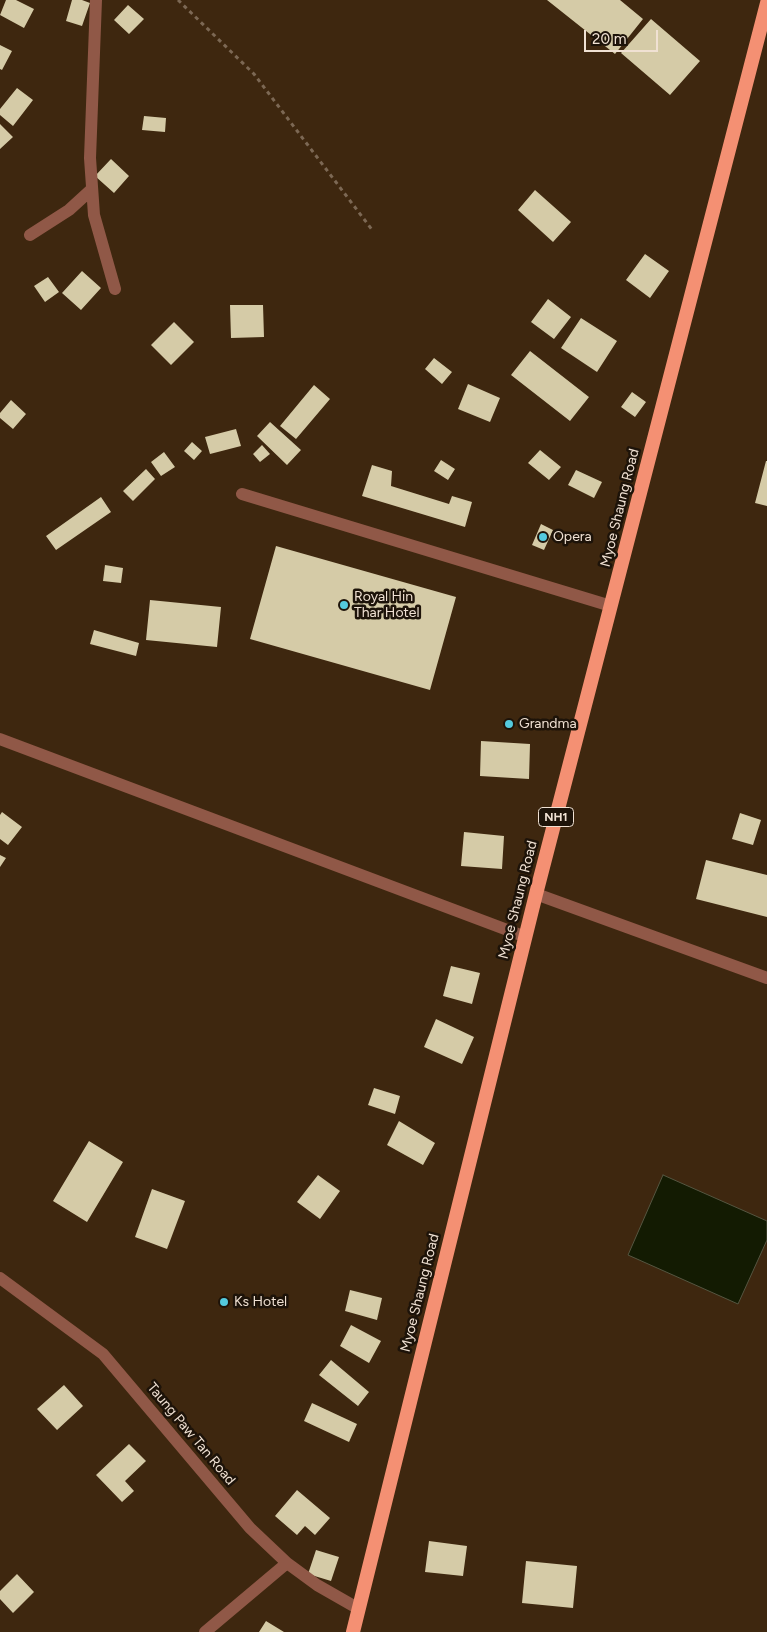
<!DOCTYPE html>
<html>
<head>
<meta charset="utf-8">
<style>
  body { margin:0 }
  #map { position:relative; width:767px; height:1632px; overflow:hidden; background:#3e270f; font-family:Figtree,sans-serif }
  canvas { display:block }
  .scale { position:absolute; left:584px; top:30px; width:74px; height:22px; box-sizing:border-box; border:2px solid #f0e1d3; border-top:0; padding-left:6px; font-size:15px; line-height:18px; white-space:nowrap; color:#f0e1d3; -webkit-text-stroke:4px #1d1309; paint-order:stroke }
</style>
</head>
<body>
<div id="map">
<canvas width="767" height="1632"></canvas>
<div class="scale">20 m</div>
</div>
<script>
const ctx = document.querySelector('canvas').getContext('2d');
ctx.lineJoin = 'round';
function fillPath(path, color) {
  ctx.fillStyle = color;
  ctx.fill(path, 'evenodd');
}
function toPath(rows) {
  const path = new Path2D();
  for (const r of rows) {
    path.moveTo(r[0], r[1]);
    for (let i = 2; i < r.length; i += 2) path.lineTo(r[i], r[i + 1]);
  }
  return path;
}
function strokePath(path, color, width, dash) {
  ctx.strokeStyle = color;
  ctx.lineWidth = width;
  ctx.lineCap = dash ? 'butt' : 'round';
  ctx.setLineDash(dash || []);
  ctx.stroke(path);
}
function label(font, color, halo, rows, align = 'center') {
  ctx.font = font + ' Figtree,sans-serif';
  ctx.lineWidth = 5;
  ctx.setLineDash([]);
  ctx.textBaseline = 'middle';
  ctx.strokeStyle = halo;
  ctx.fillStyle = color;
  for (const [text, x, y, turn = 0] of rows) {
    ctx.save();
    ctx.translate(x, y);
    ctx.rotate((+turn || 0) * Math.PI / 180);
    ctx.textAlign = isNaN(turn) ? turn : align;
    if (halo) ctx.strokeText(text, 0, 0);
    ctx.fillText(text, 0, 0);
    ctx.restore();
  }
}
const water = toPath([
  [663,1175,767,1221,767,1240,738,1304,628,1255,663,1175]
]);
fillPath(water, '#131b02');
strokePath(water, '#555641', 1);
fillPath(toPath([
  [6,0,16,0,34,9,24,28,0,15],
  [72,0,82,0,90,3,82,26,66,21],
  [547,0,620,0,643,19,615,54],
  [128,5,144,19,129,34,114,20],
  [651,19,700,61,670,95,621,53],
  [0,45,12,51,2,70,0,69],
  [17,88,33,100,13,126,0,115,0,109],
  [144,116,166,118,165,132,142,130],
  [0,124,13,137,0,149],
  [111,159,129,176,114,193,95,176],
  [535,190,571,222,553,242,518,210],
  [645,254,669,271,650,298,626,280],
  [82,271,101,288,81,310,62,293],
  [48,277,59,292,45,302,34,286],
  [548,299,571,317,554,339,531,322],
  [230,305,263,305,264,337,231,338],
  [581,318,617,341,597,372,561,348],
  [174,322,194,342,171,365,151,345],
  [530,351,589,397,570,421,511,375],
  [434,358,452,372,442,384,425,369],
  [468,384,500,398,490,422,458,409],
  [314,385,330,399,296,439,280,426],
  [632,392,646,402,635,417,621,407],
  [11,400,26,414,13,429,0,418,0,413],
  [270,422,301,450,287,465,257,436],
  [236,429,241,446,210,454,205,437],
  [192,442,202,451,194,460,184,451],
  [262,445,270,454,260,462,253,454],
  [540,450,561,467,549,480,528,463],
  [164,452,175,467,161,476,151,462],
  [441,460,455,469,448,480,434,471],
  [766,461,767,461,767,506,755,503],
  [372,465,392,471,391,486,449,504,452,496,472,502,465,527,362,496],
  [146,469,155,479,133,501,123,491],
  [576,470,602,482,594,498,568,485],
  [101,497,111,512,56,550,46,536],
  [541,524,553,530,544,550,532,545],
  [276,546,456,597,430,690,250,639],
  [105,565,123,568,121,583,103,581],
  [150,600,221,607,217,647,146,640],
  [94,630,139,643,136,656,90,644],
  [481,741,530,744,529,779,480,776],
  [2,812,22,827,8,845,0,839,0,815],
  [740,813,761,820,753,845,732,839],
  [464,832,504,836,502,869,461,866],
  [0,855,6,858,0,867],
  [706,860,767,875,767,917,696,899],
  [451,966,480,973,472,1004,443,996],
  [436,1019,474,1037,462,1064,424,1047],
  [374,1088,400,1096,395,1114,368,1105],
  [399,1121,435,1143,423,1165,387,1145],
  [89,1141,123,1162,87,1222,53,1201],
  [318,1175,340,1191,320,1219,297,1202],
  [152,1189,185,1201,167,1249,135,1237],
  [350,1290,382,1298,377,1320,345,1311],
  [351,1325,381,1341,369,1363,340,1346],
  [331,1360,369,1392,358,1406,319,1375],
  [64,1385,83,1406,57,1430,37,1409],
  [312,1403,357,1424,349,1442,304,1421],
  [129,1444,146,1461,125,1481,134,1491,122,1502,96,1475],
  [297,1490,330,1518,315,1535,305,1526,297,1535,275,1516],
  [429,1541,467,1546,463,1576,425,1572],
  [316,1550,339,1557,331,1581,308,1574],
  [526,1561,577,1566,573,1608,522,1603],
  [17,1574,34,1592,13,1613,0,1599,0,1591],
  [266,1621,284,1632,259,1632]
]), '#d5cba7');
strokePath(toPath([
  [178,0,254,74,373,231]
]), '#7c6854', 3, [4, 4]);
strokePath(toPath([
  [96,0,90,158,94,215,115,289],
  [30,235,69,210,92,189],
  [242,494,611,606]
]), '#905847', 12);
strokePath(toPath([
  [0,739,526,937],
  [536,894,767,978],
  [0,1278,103,1354,250,1528,287,1563,317,1585,359,1609],
  [205,1632,287,1563]
]), '#905847', 12);
strokePath(toPath([
  [353,1632,536,894,767,3]
]), '#f49073', 14);
for (const [x, y, r, color] of [
  [543,537,5,"#54cade"],
  [344,605,5,"#54cade"],
  [509,724,5,"#54cade"],
  [224,1302,5,"#54cade"]
]) {
  const dot = new Path2D();
  dot.arc(x, y, r, 0, 2 * Math.PI);
  ctx.fillStyle = color;
  ctx.fill(dot);
  strokePath(dot, '#1d1309', 2);
}
for (const [x, y, w] of [
  [556,817,35]
]) {
  const box = new Path2D();
  box.roundRect(x - w / 2, y - 9.5, w, 19, 4);
  ctx.fillStyle = '#1d1309';
  ctx.fill(box);
  strokePath(box, '#f0e1d3', 1);
}
label('bold 12px', '#f0e1d3', null, [
  ["NH1",556,817]
]);
label('14px', '#f0e1d3', '#1d1309', [
  ["Myoe Shaung Road",620,508,-76],
  ["Myoe Shaung Road",518,900,-76],
  ["Myoe Shaung Road",420,1293,-76],
  ["Taung Paw Tan Road",191,1434,50]
]);
label('14px', '#f0e1d3', '#1d1309', [
  ["Opera",553,537],
  ["Royal Hin",354,597],
  ["Thar Hotel",354,613],
  ["Grandma",519,724],
  ["Ks Hotel",234,1302]
], 'left');
</script>
</body>
</html>
